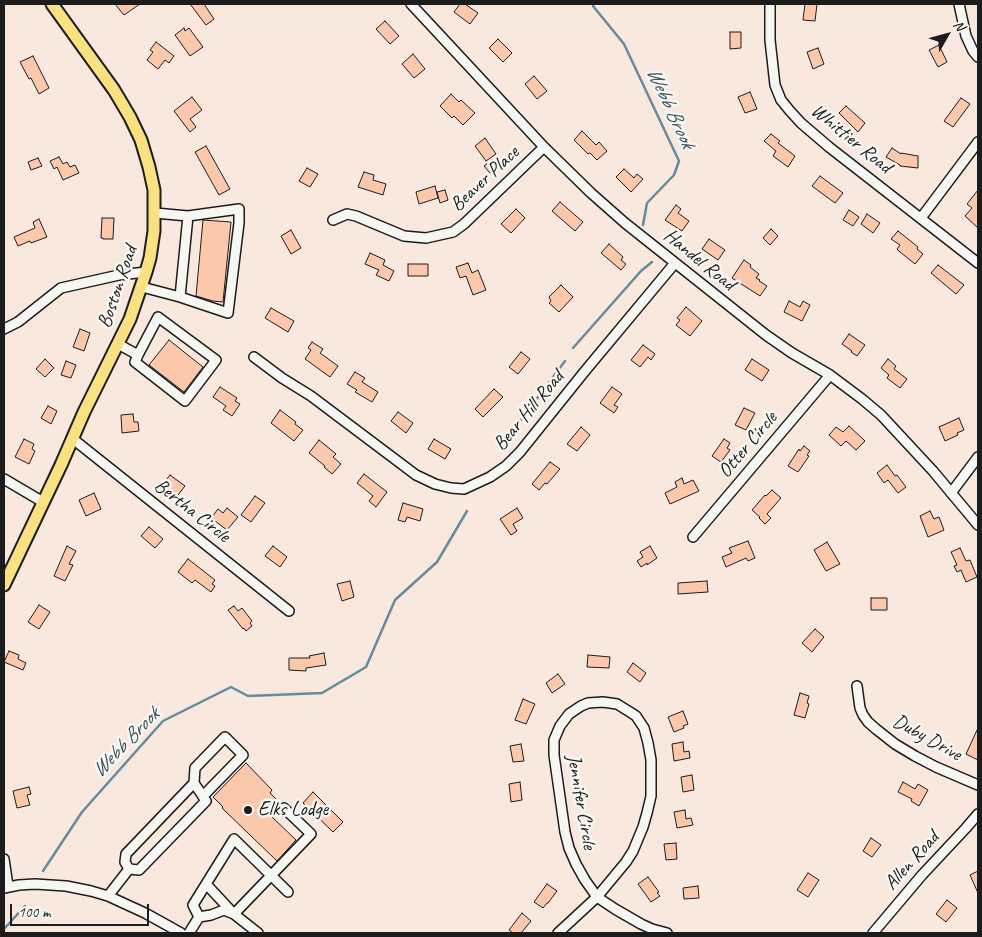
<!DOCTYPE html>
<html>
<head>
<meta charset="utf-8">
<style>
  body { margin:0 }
  #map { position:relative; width:982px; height:937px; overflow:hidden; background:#f8e8dd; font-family:Caveat,sans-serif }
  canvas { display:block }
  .frame { position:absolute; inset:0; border:5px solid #1c1c1c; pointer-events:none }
  .north { position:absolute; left:922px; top:10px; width:50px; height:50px; -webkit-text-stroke:4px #f6f6f2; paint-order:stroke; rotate:52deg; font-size:14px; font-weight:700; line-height:20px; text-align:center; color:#1c1c1c }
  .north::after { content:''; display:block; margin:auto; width:18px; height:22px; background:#1c1c1c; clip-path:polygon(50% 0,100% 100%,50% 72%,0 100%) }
  .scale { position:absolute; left:10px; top:904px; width:139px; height:22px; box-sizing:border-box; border:2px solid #1c1c1c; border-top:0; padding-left:6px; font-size:15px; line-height:18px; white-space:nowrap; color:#1c1c1c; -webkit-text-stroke:4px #f6f6f2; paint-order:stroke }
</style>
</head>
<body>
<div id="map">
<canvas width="982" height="937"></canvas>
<div class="frame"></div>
<div class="north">N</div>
<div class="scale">100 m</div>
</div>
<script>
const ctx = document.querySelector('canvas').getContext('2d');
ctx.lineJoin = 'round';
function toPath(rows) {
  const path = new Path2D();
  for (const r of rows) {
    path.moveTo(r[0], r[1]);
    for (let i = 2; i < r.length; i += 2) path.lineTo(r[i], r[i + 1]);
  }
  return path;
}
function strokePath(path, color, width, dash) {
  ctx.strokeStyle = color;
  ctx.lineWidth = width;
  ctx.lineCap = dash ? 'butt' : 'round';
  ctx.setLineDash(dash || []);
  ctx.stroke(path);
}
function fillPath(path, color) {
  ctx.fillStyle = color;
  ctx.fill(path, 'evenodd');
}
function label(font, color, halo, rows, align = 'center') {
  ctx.font = font + ' Caveat,sans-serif';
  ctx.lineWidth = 5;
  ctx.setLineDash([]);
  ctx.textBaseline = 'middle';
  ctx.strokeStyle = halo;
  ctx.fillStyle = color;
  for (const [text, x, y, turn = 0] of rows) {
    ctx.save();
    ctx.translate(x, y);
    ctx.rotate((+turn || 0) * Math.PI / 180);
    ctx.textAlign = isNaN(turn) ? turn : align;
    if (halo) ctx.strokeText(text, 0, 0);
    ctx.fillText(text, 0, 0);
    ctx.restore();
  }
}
strokePath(toPath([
  [594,4,593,6,624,44,679,161,674,175,647,203,643,225],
  [573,348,641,271,652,262],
  [512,432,565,361],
  [43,871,82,812,163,721,231,687,248,696,322,693,366,667,395,600,437,562,467,511],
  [4,929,25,906]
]), '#648c9f', 2.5);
const building = toPath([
  [115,4,140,4,124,15,115,4],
  [190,4,204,4,214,19,206,25,190,4],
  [460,4,465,4,478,13,470,24,454,12,460,4],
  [805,4,817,4,815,21,803,20,805,4],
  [385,21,399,36,390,44,376,29,385,21],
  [184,28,185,31,189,28,203,47,190,56,175,35,184,28],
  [730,32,741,32,741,48,730,49,730,32],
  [498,39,512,53,503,62,489,48,498,39],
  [156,42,174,56,169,63,165,60,158,69,147,60,153,52,150,50,156,42],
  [939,45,947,62,938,67,929,50,939,45],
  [818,48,824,64,813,69,807,52,818,48],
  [413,54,425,69,414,78,402,64,413,54],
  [33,56,49,88,39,94,31,78,29,79,20,62,33,56],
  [534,76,547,91,537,99,525,84,534,76],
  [750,92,757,109,745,113,738,97,750,92],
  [451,94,459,102,461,100,475,113,463,125,454,116,452,118,440,106,451,94],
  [192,97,202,110,190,119,196,127,190,132,174,111,192,97],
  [961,98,970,104,953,127,944,121,961,98],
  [846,106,865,123,858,132,839,113,846,106],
  [582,131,596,145,599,142,607,151,597,160,590,153,588,154,574,140,582,131],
  [771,134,780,141,778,143,795,156,788,167,773,156,776,151,764,141,771,134],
  [485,138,496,154,486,161,475,146,485,138],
  [206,146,230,189,219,195,195,152,206,146],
  [892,148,901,154,901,153,918,156,918,168,900,166,900,165,886,157,892,148],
  [59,157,63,164,67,162,70,167,75,165,79,173,63,180,57,167,54,169,50,161,59,157],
  [38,158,42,166,31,170,28,162,38,158],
  [492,160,497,167,490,173,484,166,492,160],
  [307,168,318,174,310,187,299,181,307,168],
  [624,169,634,178,637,174,643,179,631,192,616,177,624,169],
  [364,172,374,175,373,180,386,184,383,195,358,187,364,172],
  [820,176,843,193,835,203,812,186,820,176],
  [435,186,438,198,419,204,416,192,435,186],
  [445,190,448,200,440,203,437,192,445,190],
  [978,190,978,228,965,216,972,208,967,204,978,190],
  [560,202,583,222,575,231,552,211,560,202],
  [676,205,681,209,678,213,689,221,682,231,665,220,676,205],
  [516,209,525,218,511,233,501,224,516,209],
  [849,210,859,217,853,226,843,220,849,210],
  [867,214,880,223,873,233,861,224,867,214],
  [102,218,114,218,113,239,103,239,103,238,101,238,102,218],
  [39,219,47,237,31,243,30,241,18,246,14,237,35,228,33,222,39,219],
  [203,220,231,222,223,302,213,301,196,296,203,220],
  [771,229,778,236,770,245,763,238,771,229],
  [291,230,301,248,291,254,281,236,291,230],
  [898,231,918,247,917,249,923,254,915,264,900,252,897,249,900,245,891,239,898,231],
  [709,239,725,250,718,260,702,249,709,239],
  [609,244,623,257,621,260,626,264,621,270,601,253,609,244],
  [370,253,385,260,383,265,394,271,389,281,376,275,379,270,365,264,370,253],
  [744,260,751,265,750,267,759,274,756,278,760,280,759,281,767,286,760,296,732,278,744,260],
  [468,263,472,273,478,270,486,290,473,295,466,276,460,278,456,267,468,263],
  [408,264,428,264,428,276,408,276,408,264],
  [938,265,964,285,956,294,931,273,938,265],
  [561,285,573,297,559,312,549,303,551,301,549,297,561,285],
  [789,301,800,307,803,301,810,305,802,321,784,312,789,301],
  [686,307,702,321,690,336,676,325,680,320,677,318,686,307],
  [271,308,294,321,288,332,265,318,271,308],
  [80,329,90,333,84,351,73,347,80,329],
  [849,334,865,345,857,356,851,352,852,351,842,344,849,334],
  [169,340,203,367,184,392,149,365,169,340],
  [312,342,323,349,320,353,338,366,330,377,305,359,311,350,308,348,312,342],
  [643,345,655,354,651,360,648,357,640,367,631,360,643,345],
  [521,352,530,359,518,374,509,367,521,352],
  [45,359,54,368,45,377,36,369,45,359],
  [752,359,769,370,762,381,745,370,752,359],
  [888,359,896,366,894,369,907,379,900,388,887,378,889,375,881,368,888,359],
  [66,361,76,365,71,378,61,375,66,361],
  [355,372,365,378,362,382,378,392,372,402,355,392,357,390,347,384,355,372],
  [220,387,237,398,235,401,240,404,232,416,223,410,226,406,213,397,220,387],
  [612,387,622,394,614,405,618,407,614,413,600,403,612,387],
  [494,389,503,397,483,417,475,409,494,389],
  [48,406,57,411,51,424,41,418,48,406],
  [744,408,755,413,746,430,735,425,744,408],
  [280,410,296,422,295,424,303,430,294,441,271,423,280,410],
  [398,412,413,423,406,433,391,421,398,412],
  [133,414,134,422,138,422,139,431,122,433,121,415,133,414],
  [959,418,964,430,957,433,958,435,945,441,939,427,959,418],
  [849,426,865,441,856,450,846,441,841,446,829,435,836,427,843,432,849,426],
  [581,427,590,435,577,451,567,444,581,427],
  [24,439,34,444,32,449,35,451,29,464,15,457,24,439],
  [434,439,451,449,445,459,428,449,434,439],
  [724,439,730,443,727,448,730,450,721,462,712,456,724,439],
  [319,440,336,454,333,457,341,464,332,474,324,467,325,466,309,453,319,440],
  [804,446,810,451,807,455,809,456,798,472,788,466,799,449,800,451,804,446],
  [550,462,560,469,547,484,545,483,539,490,532,484,550,462],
  [887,465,895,476,897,475,906,487,898,493,888,480,884,483,877,473,887,465],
  [364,474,387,492,376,507,369,501,373,496,357,483,364,474],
  [170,475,185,486,178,495,163,484,170,475],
  [682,478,684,484,693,480,699,491,670,504,665,493,677,487,675,482,682,478],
  [772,490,781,498,767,514,771,518,765,524,759,518,760,517,752,510,765,495,766,496,772,490],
  [94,493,101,509,86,516,79,500,94,493],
  [255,496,265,503,251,522,241,515,255,496],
  [403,503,423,509,420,521,407,517,405,522,398,520,403,503],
  [227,508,238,517,227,530,211,518,218,509,223,513,227,508],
  [517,508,523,518,513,524,517,531,511,535,500,519,517,508],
  [930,511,934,519,939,517,944,530,928,537,920,516,930,511],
  [149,527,163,539,155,548,141,536,149,527],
  [748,541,755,558,748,561,746,558,726,567,722,557,732,553,729,548,748,541],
  [827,542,840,564,826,571,814,550,827,542],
  [67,546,76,551,69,564,73,565,65,581,54,576,67,546],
  [273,546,287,557,280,567,265,556,273,546],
  [650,546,657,558,647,565,647,563,641,567,637,561,643,557,640,552,650,546],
  [960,548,966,561,970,560,977,577,966,582,961,570,957,572,954,566,957,565,951,552,960,548],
  [188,559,215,580,212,584,215,586,211,592,195,580,192,583,178,572,188,559],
  [350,581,354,597,342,601,337,584,350,581],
  [707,581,708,592,678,594,678,583,707,581],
  [871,598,887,598,887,610,871,610,871,598],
  [39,605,50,612,39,629,28,622,39,605],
  [234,606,238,611,242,608,252,621,250,623,252,626,246,631,244,628,243,629,228,610,234,606],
  [815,629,824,637,812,652,802,643,815,629],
  [9,651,19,655,18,659,26,663,23,670,4,662,9,651],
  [324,653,326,665,306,668,306,671,289,670,289,658,310,658,309,656,324,653],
  [588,655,610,657,609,668,587,667,588,655],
  [633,663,646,673,640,682,627,672,633,663],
  [558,674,565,684,552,693,546,683,558,674],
  [800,693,809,696,807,703,809,704,805,718,794,715,800,693],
  [523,699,535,704,526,724,515,720,523,699],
  [683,711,688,724,683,726,684,728,674,732,668,717,683,711],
  [978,728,978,760,966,754,978,728],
  [683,742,684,752,689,751,690,758,674,761,672,744,683,742],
  [521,744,524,761,513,762,510,746,521,744],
  [246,763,272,790,270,793,276,799,268,807,274,813,271,816,296,840,277,861,222,808,223,807,213,797,246,763],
  [692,775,694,790,683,792,681,777,692,775],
  [520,782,522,800,511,802,509,784,520,782],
  [903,782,915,789,918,784,928,790,919,806,911,801,912,799,898,792,903,782],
  [29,787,31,794,27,795,30,805,17,808,13,791,29,787],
  [313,792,343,822,333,832,303,803,313,792],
  [685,810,686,819,691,818,693,825,677,828,674,812,685,810],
  [871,838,881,845,872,857,863,851,871,838],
  [676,843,677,859,666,860,664,844,676,843],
  [978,871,978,893,970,875,978,871],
  [808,873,819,880,808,897,797,890,808,873],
  [648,877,659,892,657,893,660,896,651,902,638,884,648,877],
  [547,884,557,891,548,903,547,903,543,908,534,902,547,884],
  [698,886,699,898,684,899,683,888,698,886],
  [947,900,957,908,946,922,936,914,947,900],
  [522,913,531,921,521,933,513,933,509,930,522,913]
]);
fillPath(building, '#fcc8ac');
strokePath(building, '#1c1c1c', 1);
const minor = toPath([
  [411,4,544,147,591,193,625,223,766,335,792,353,830,375,862,399,881,415,933,471,978,525],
  [770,4,770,40,775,85,781,100,790,111,801,123,829,147,978,263],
  [959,4,966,36,973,51,978,57],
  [921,218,978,142],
  [333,220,347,214,356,216,404,236,426,238,453,232,464,224,544,147],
  [142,287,180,297,188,216,155,213],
  [180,297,228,313,239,223,239,209,188,216],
  [4,329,18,322,61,288,119,275,146,272],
  [118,344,138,355,158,317,216,360,185,401,135,362,138,355],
  [254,357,282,378,311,396,416,475,435,484,451,488,464,489,490,477,506,466,520,452,585,371,675,263],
  [73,439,289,611],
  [4,479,43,502],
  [951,493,978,457],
  [693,537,830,375],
  [857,686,860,708,863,715,868,722,876,729,895,744,915,756,936,767,978,785],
  [194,783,206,801,139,870,129,869,125,862,126,854,194,783],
  [194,783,195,768,225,737,243,755,203,796],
  [4,859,8,886],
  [206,884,234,914,258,933],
  [4,888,19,885,35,884,66,886,91,891,108,896,145,913,181,933],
  [108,896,129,869],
  [199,917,193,905,234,839,288,892],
  [189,933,199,917,211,915,224,910,234,914,311,834,284,808],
  [558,933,597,897,626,862,633,851,643,827,647,813,651,796,651,760,648,743,644,728,636,716,630,712,617,704,603,702,588,703,581,706,569,714,560,726,554,740,554,755,565,832,569,848,576,864,585,880,597,897,615,909,641,924,652,929,667,933],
  [873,933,922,875,966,828,978,814]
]);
const major = toPath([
  [4,585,61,465,84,412,130,319,146,272,150,258,154,231,154,190,149,167,141,140,130,117,114,90,52,4]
]);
strokePath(minor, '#1c1c1c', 12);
strokePath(major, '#1c1c1c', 15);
strokePath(minor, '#f6f6f2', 9);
strokePath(major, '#f9e181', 11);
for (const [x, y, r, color] of [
  [248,810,5,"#1c1c1c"]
]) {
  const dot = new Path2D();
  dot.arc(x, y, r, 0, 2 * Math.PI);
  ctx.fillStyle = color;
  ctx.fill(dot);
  strokePath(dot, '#f6f6f2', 2);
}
label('20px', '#1c1c1c', '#f6f6f2', [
  ["Whittier Road",851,139,39],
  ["Beaver Place",485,179,-43],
  ["Handel Road",699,260,39],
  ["Boston Road",118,287,-71],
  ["Bear Hill Road",529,411,-50],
  ["Otter Circle",748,445,-50],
  ["Bertha Circle",192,511,38],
  ["Duby Drive",927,738,29],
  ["Jennifer Circle",581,802,80],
  ["Allen Road",912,861,-48]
]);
label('20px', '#1c1c1c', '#f6f6f2', [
  ["Elks Lodge",258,810]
], 'left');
label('italic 21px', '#40545d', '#f6f6f2', [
  ["Webb Brook",670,108,65],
  ["Webb Brook",126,743,-46]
]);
</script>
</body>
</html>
